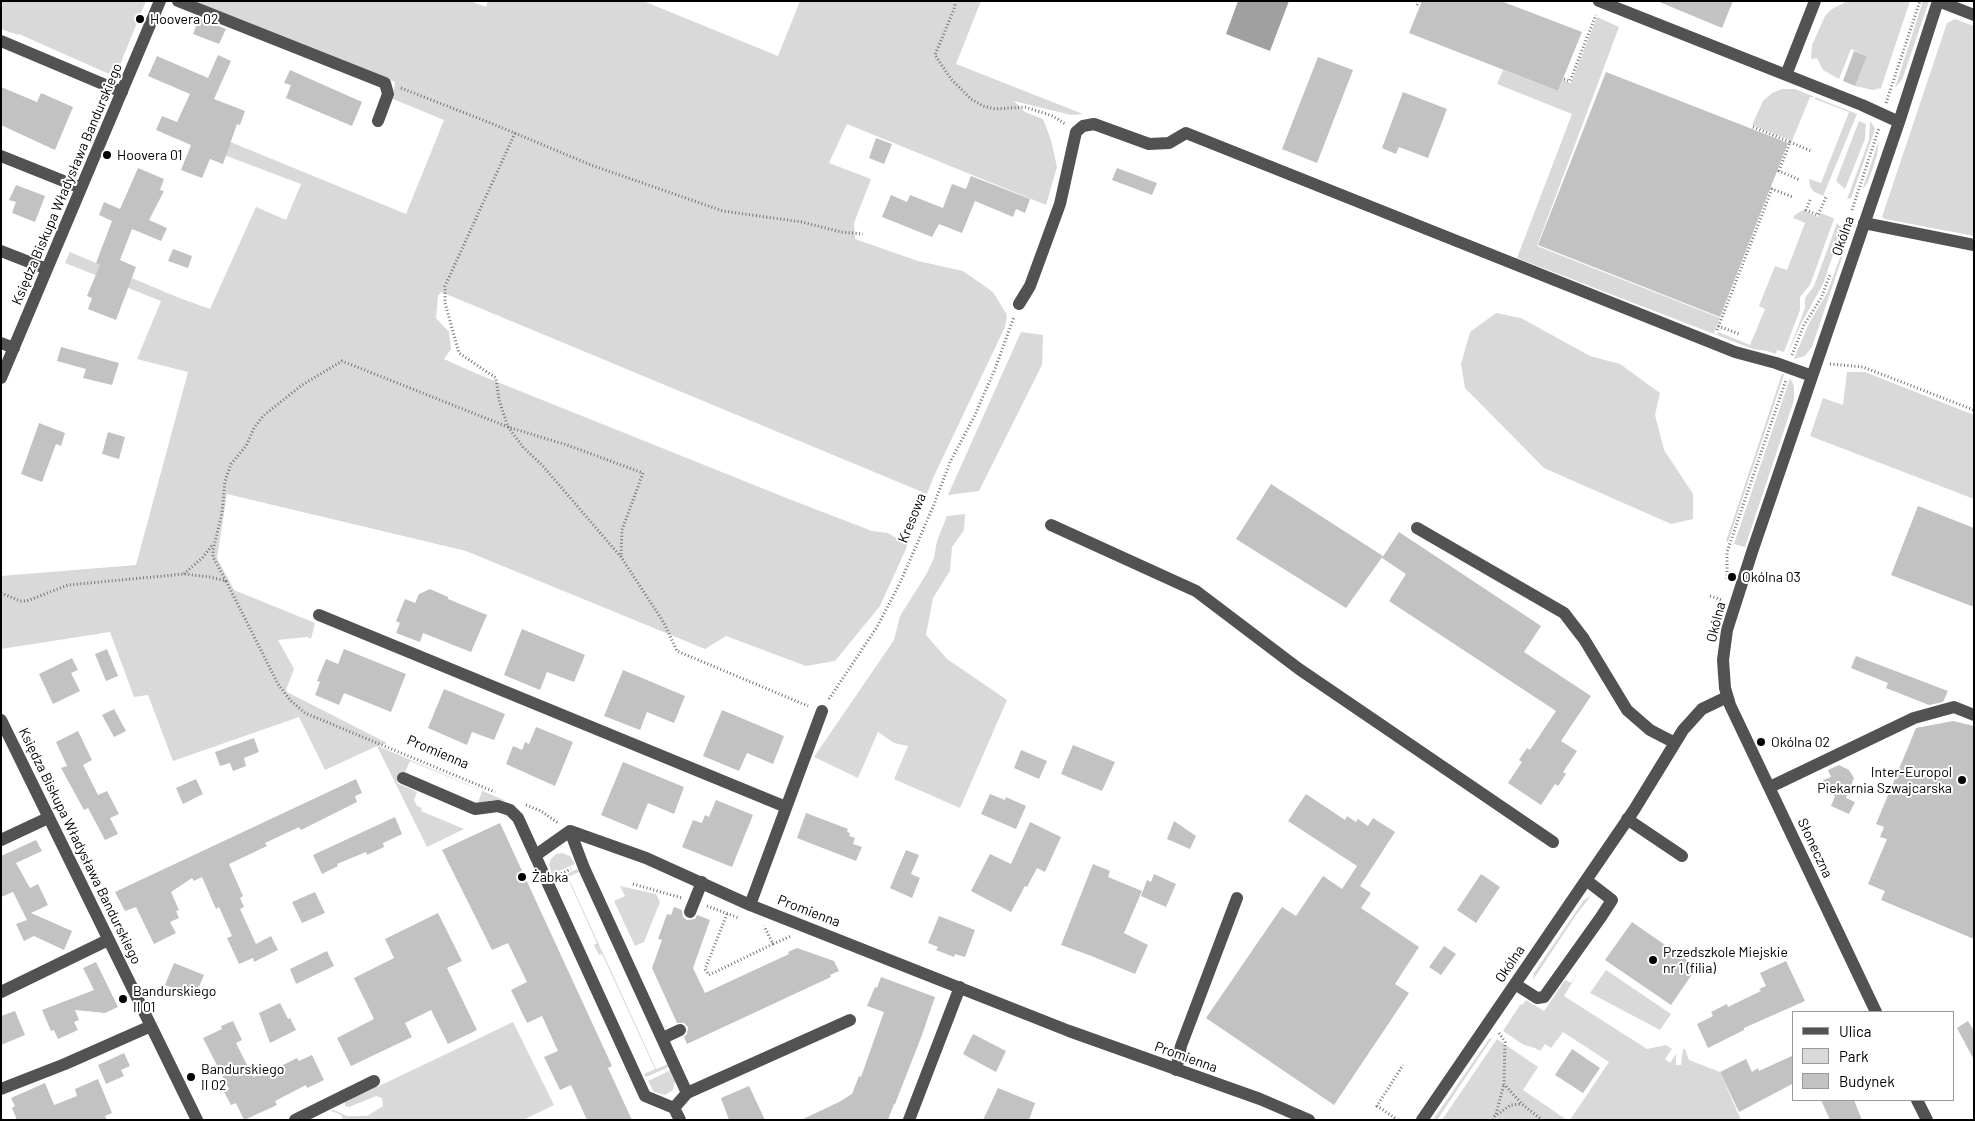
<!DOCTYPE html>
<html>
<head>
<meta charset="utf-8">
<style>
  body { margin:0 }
  #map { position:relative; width:1975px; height:1121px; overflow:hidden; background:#fff; font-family:Barlow,sans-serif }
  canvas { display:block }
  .frame { position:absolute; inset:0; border:2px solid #000; pointer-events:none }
  .legend { position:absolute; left:1792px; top:1011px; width:162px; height:90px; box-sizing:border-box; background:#fff; border:1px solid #999; margin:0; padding:6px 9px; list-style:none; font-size:15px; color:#000 }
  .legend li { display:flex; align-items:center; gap:10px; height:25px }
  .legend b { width:25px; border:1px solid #999 }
</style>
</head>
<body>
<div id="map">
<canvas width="1975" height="1121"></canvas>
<div class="frame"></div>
<ul class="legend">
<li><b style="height:6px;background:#525252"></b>Ulica</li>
<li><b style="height:14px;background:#d9d9d9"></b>Park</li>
<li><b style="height:14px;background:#c2c2c2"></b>Budynek</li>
</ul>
</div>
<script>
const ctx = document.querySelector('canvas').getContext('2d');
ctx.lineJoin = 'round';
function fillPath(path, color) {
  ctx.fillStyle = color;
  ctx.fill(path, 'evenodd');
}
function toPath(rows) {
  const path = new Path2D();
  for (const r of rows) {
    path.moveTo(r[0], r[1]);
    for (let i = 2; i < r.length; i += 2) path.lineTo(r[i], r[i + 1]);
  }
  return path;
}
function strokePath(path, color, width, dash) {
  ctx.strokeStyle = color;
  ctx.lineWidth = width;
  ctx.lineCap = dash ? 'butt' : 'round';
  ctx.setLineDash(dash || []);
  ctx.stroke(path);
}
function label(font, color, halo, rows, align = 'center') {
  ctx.font = font + ' Barlow,sans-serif';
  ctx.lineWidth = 4;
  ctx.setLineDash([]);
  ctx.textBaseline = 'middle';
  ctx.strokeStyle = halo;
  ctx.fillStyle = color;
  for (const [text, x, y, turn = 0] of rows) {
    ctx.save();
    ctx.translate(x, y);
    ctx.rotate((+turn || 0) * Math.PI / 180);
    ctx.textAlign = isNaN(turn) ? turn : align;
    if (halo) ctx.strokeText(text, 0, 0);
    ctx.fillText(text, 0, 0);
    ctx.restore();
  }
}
fillPath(toPath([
  [1,1,146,1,119,67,115,72,109,74,19,34,18,35,1,29],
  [193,1,470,1,486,7,488,1,643,1,778,56,800,1,981,1,956,64,1083,114,1071,115,1014,101,1025,112,1043,119,1051,140,1057,167,1046,205,847,124,829,163,871,179,854,223,855,239,918,261,963,271,993,292,1007,315,1005,327,934,476,927,494,458,299,441,292,438,296,436,318,449,332,451,349,444,359,475,373,789,499,872,531,888,533,898,539,910,540,880,606,835,661,806,666,726,636,705,649,466,551,227,494,217,558,234,590,315,623,311,639,307,637,278,640,294,669,286,690,287,692,387,743,378,746,506,801,493,800,478,803,482,791,410,761,405,772,402,772,397,783,417,792,414,800,417,806,422,808,421,811,464,829,427,847,377,746,325,770,299,717,173,761,148,695,134,697,110,632,1,649,1,576,136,565,188,372,137,359,161,301,65,263,70,252,177,297,210,309,256,207,286,220,301,184,224,155,228,141,406,214,444,120,393,99,395,82],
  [1848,1,1910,1,1881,88,1873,90,1855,86,1867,56,1851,49,1839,79,1823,70,1817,58,1811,59,1812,45,1825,16,1832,9],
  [1923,1,1929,1,1902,80,1895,88],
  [1597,17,1619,27,1537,246,1720,318,1714,333,1717,335,1718,332,1750,345,1765,309,1759,306,1775,266,1787,270,1805,223,1793,218,1795,215,1803,210,1818,217,1820,213,1831,217,1834,219,1810,285,1800,297,1800,310,1784,352,1777,350,1776,354,1767,351,1753,349,1517,258,1572,114,1497,84,1503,70,1558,91,1563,80,1571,83],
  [1955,19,1974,26,1974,236,1885,219,1882,217,1947,23],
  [1782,89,1795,89,1857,114,1823,196,1813,191,1810,186,1809,179,1821,183,1849,112,1815,99,1815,97,1810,97,1792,141,1752,125,1763,101,1772,93],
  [1859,121,1866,124,1865,139,1845,189,1836,181],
  [1870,121,1875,128,1871,141,1853,193,1851,198,1847,199,1869,140],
  [1879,140,1877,155,1868,182,1862,190],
  [1837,223,1842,229,1823,284,1801,324,1786,358,1805,308,1805,298,1814,286],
  [1845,244,1842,258,1812,347,1805,356,1794,359,1808,325,1827,293],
  [1496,313,1521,318,1590,356,1620,364,1660,393,1655,415,1664,450,1693,494,1693,519,1671,524,1544,468,1465,388,1461,364,1470,332],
  [1021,332,1043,335,1042,365,979,491,948,495],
  [1847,372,1865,372,1974,415,1974,499,1810,436,1823,398,1843,405],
  [1782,374,1784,374,1782,381,1728,542,1726,541],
  [1790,378,1794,386,1794,400,1745,547,1734,544],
  [965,514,964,530,952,547,950,571,933,598,926,635,947,659,1007,700,960,808,894,779,908,746,894,743,878,732,858,778,814,757,894,640,900,616,927,573,934,558,937,541,947,516],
  [562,853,570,856,575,864,552,874,549,865,551,859,556,854],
  [577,869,579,872,568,877,656,1069,668,1064,669,1067,646,1077,644,1074,655,1069,602,954,599,955,594,945,597,943,567,877,556,882,555,880],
  [620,886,656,894,660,902,644,942,635,946,614,901,625,896],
  [1591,896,1576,915,1533,980,1534,973,1584,900],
  [1606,970,1671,1014,1660,1030,1590,993],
  [1578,973,1564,996,1647,1049,1666,1045,1672,1049,1665,1059,1670,1063,1676,1054,1676,1065,1681,1065,1683,1049,1685,1049,1689,1060,1720,1072,1741,1120,1570,1120,1609,1062,1563,1032,1551,1048,1545,1044,1540,1051,1535,1048,1524,1045,1503,1031,1520,1005,1523,1004,1526,1000,1544,1011,1565,980,1571,983],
  [513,1022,554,1105,523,1120,343,1120,341,1115,329,1110,310,1120,305,1120,326,1110,334,1110,347,1116,367,1116,383,1106,382,1098,376,1096,349,1107,345,1106,345,1102,375,1084,377,1087],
  [1492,1038,1437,1120,1433,1120,1489,1039],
  [1497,1039,1538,1067,1523,1090,1567,1120,1442,1120],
  [671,1070,675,1081,673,1090,665,1095,654,1092,648,1081]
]), '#d9d9d9');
fillPath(toPath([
  [1238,1,1289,1,1270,51,1226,34]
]), '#a0a0a0');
fillPath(toPath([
  [1422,1,1501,1,1582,32,1558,91,1409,33],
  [1657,1,1733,1,1722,28],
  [199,18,226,29,219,44,193,34],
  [1854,51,1867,56,1855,86,1843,81],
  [218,55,231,61,214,99,245,111,240,125,237,124,223,164,210,159,202,178,181,170,191,145,156,130,162,116,177,122,190,94,148,76,157,56,208,78],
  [1318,57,1353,70,1317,163,1282,149],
  [290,70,362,102,352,126,286,98,291,85,284,83],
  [1606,72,1788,143,1720,317,1538,245],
  [1,87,37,102,41,93,73,107,55,150,1,125],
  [1403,92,1447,109,1428,158,1399,147,1396,154,1382,148],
  [876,138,892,144,884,164,869,158],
  [138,168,164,179,160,190,164,191,149,220,167,228,161,241,132,229,120,260,136,267,116,320,88,309,92,298,87,296,100,265,96,263,112,221,99,215,104,202,120,209],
  [1117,168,1157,183,1152,195,1112,180],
  [971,176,1030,199,1025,213,1016,209,1013,217,975,201,962,233,939,224,932,237,882,217,891,195,907,202,910,195,943,208,952,184,966,189],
  [16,185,45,196,35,222,12,213,16,202,9,200],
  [173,249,192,256,188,268,168,261],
  [61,347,119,363,112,385,83,378,86,369,57,361],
  [39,423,65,433,61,446,56,444,42,482,21,474],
  [108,432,125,437,119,459,102,454],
  [1271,484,1383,556,1346,608,1236,539],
  [1918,506,1974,528,1974,607,1891,575],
  [1399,532,1541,626,1524,652,1591,696,1561,741,1577,751,1563,772,1566,774,1558,786,1555,784,1541,805,1508,783,1522,762,1519,760,1527,748,1530,750,1556,711,1389,601,1406,574,1382,558],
  [430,589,448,597,448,599,487,615,471,652,423,633,420,642,396,633,400,623,396,621,405,599,415,603,419,594],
  [522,629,585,655,574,682,547,672,540,690,504,675],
  [107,649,118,676,106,681,95,654],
  [344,649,406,674,391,712,344,693,339,705,315,695,320,682,317,681,326,659,338,664],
  [1856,656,1948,691,1943,702,1929,705,1886,688,1888,683,1851,668],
  [72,658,78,670,71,673,80,691,53,704,39,674],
  [623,670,685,696,674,723,647,712,640,730,604,716],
  [444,689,505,714,494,740,472,732,467,745,428,728],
  [114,709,126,731,114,737,102,715],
  [722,710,784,736,773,764,747,753,739,771,703,756],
  [1953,721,1974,726,1974,939,1881,900,1885,891,1868,884,1887,839,1880,837,1884,827,1876,824,1916,728],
  [536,727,573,742,555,786,506,764,513,746,522,750,525,742,529,744],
  [78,731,92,760,83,765,98,795,107,791,119,814,110,818,118,834,105,840,88,808,84,810,61,768,67,766,56,742],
  [254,738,259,752,244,758,246,766,233,771,230,763,220,766,215,752],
  [1073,745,1115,762,1102,791,1061,774],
  [1021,750,1047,761,1039,779,1014,768],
  [623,762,684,787,674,814,648,803,637,830,601,815],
  [1839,765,1849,770,1854,778,1846,798,1855,802,1849,814,1831,806,1835,796,1830,794,1823,780,1831,777,1828,770],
  [196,779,203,794,183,804,176,788],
  [356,779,362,793,355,796,357,802,301,830,299,827,265,843,267,846,229,864,243,896,240,898,244,907,240,909,256,944,271,936,278,950,254,962,253,958,239,964,227,938,232,936,219,907,216,909,202,877,194,881,192,878,171,892,179,910,176,911,179,918,170,922,176,933,154,944,136,907,125,911,115,892],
  [990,794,1005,800,1006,797,1026,806,1016,829,981,814],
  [1306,794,1345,820,1347,816,1356,822,1358,819,1368,826,1373,818,1395,832,1360,886,1371,893,1361,908,1419,947,1395,984,1409,993,1334,1105,1206,1018,1282,907,1296,916,1323,876,1342,889,1357,866,1288,821],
  [716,800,753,815,732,867,682,847,693,820,702,823,705,815,709,817],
  [806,813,848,829,847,832,850,833,849,836,855,838,853,844,862,847,856,861,797,838],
  [395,817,402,834,383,843,384,847,367,855,366,852,337,864,338,866,322,874,313,855],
  [1174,821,1196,836,1190,849,1167,839],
  [1030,822,1061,837,1045,872,1037,868,1027,887,1025,886,1011,912,971,891,990,854,1011,864],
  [500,823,612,1066,608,1068,632,1120,587,1120,571,1085,560,1090,544,1057,558,1051,542,1016,527,1023,511,990,527,982,508,943,492,950,442,850],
  [36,840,42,851,16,863,30,888,38,884,48,905,31,913,72,931,64,950,34,936,24,941,16,924,27,920,13,892,1,897,1,856],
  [906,850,919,855,911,874,920,878,912,898,890,888],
  [1093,864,1110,871,1108,877,1142,891,1124,933,1148,945,1135,974,1089,955,1061,945],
  [1154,874,1176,884,1166,907,1141,896,1147,880,1151,882],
  [1481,874,1500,887,1476,923,1457,910],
  [315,892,325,913,302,923,292,902],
  [674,907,682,910,683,917,687,920,695,919,697,915,710,920,693,968,705,993,789,954,788,952,797,948,834,961,839,971,830,975,831,977,687,1044,684,1037,687,1034,688,1027,684,1023,677,1023,652,968,662,940,658,939,667,914,671,915],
  [438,913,462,961,447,968,477,1030,448,1044,431,1010,405,1023,412,1037,351,1066,337,1038,374,1019,354,978,394,958,385,939],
  [939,916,975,930,965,957,955,954,954,957,936,950,938,947,928,943],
  [1632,922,1697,967,1671,1005,1605,960],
  [1444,946,1456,954,1441,975,1429,967],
  [327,951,334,966,296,984,290,969],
  [1786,961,1805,1001,1744,1028,1744,1030,1708,1048,1697,1024,1713,1016,1711,1012,1727,1004,1728,1007,1761,991,1759,989,1766,986,1760,973],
  [96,962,118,1007,105,1013,75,1010,79,1020,74,1022,78,1030,58,1039,54,1030,51,1031,42,1010,94,990,83,968],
  [174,963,204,975,195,996,165,985],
  [881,977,935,997,922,1035,895,1104,894,1104,888,1120,801,1120,839,1102,852,1094,859,1076,861,1077,884,1012,867,1006,875,987,877,988],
  [280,1003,288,1019,290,1018,296,1030,270,1043,259,1013],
  [15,1011,25,1035,1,1045,1,1016],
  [233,1021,242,1040,236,1043,253,1077,262,1073,263,1075,297,1058,299,1061,312,1055,324,1080,307,1088,306,1085,275,1101,277,1105,244,1120,236,1103,231,1105,224,1092,229,1089,203,1038,222,1029,221,1026],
  [1968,1021,1974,1031,1974,1060,1957,1028],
  [973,1034,1006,1051,996,1072,963,1054],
  [1572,1049,1600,1068,1583,1093,1555,1075],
  [124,1053,130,1066,121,1070,124,1076,106,1084,98,1065],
  [1794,1055,1794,1083,1739,1112,1720,1072,1746,1059,1752,1072,1758,1068,1759,1071],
  [98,1079,112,1113,105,1116,107,1120,17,1120,12,1108,15,1106,11,1098,45,1083,54,1105,77,1096,75,1089],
  [749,1086,765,1120,729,1120,721,1098],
  [998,1088,1035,1103,1029,1120,983,1120],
  [1821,1100,1854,1100,1862,1120,1830,1120]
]), '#c2c2c2');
strokePath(toPath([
  [956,1,954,9,935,55,951,79,971,99,983,106,995,109,1025,107,1053,116,1065,124],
  [1417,5,1419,1],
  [1564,79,1570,81,1596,15],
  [401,88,493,124,591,165,723,211,802,222,841,232,863,234],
  [1886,103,1920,1],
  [1753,127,1790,142,1779,171,1800,180],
  [515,133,445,286,445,303,459,353,496,378,499,400,508,427,523,447,542,465,621,557,664,623,677,651,808,706],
  [1790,142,1811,151],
  [1810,200,1806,210,1818,215,1826,197],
  [1852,210,1879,128],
  [1718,326,1739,334],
  [1717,330,1772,189,1793,197],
  [1792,355,1804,325,1821,298,1830,275],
  [1830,364,1863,367,1974,410],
  [184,574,203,557,213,544],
  [1727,579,1727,552,1786,380],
  [226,581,213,557,213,550,222,513,225,481,231,464,246,446,254,428,263,416,302,385,342,361,508,427,567,445,643,473,622,530,621,557],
  [1,593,20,601,27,601,68,585,184,574,210,577,226,581,278,684,290,700,305,713,495,792],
  [1710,596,1722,600],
  [829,699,877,627,900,583,933,507,950,462,974,417,995,369,1014,317],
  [526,805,541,811,558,823],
  [558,875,571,869],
  [633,884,682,898],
  [707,906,739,918],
  [727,914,705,969,709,975,773,944,764,926],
  [773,944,791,936],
  [1499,1033,1505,1042,1504,1084,1522,1104,1542,1120],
  [1496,1114,1504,1084],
  [1398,1120,1377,1106,1403,1065],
  [1493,1120,1495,1116,1511,1105,1521,1104]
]), '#747474', 3, [1, 2.5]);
strokePath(toPath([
  [178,1,385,83,388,94,378,121],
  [1599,1,1862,105,1899,122],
  [1938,1,1974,15],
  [1,41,122,92],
  [1786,75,1815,1],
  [1,156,81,188],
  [1864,223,1974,245],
  [1,251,47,269],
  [1019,304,1030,286,1060,204,1076,132,1083,126,1094,124,1149,144,1169,143,1186,133,1735,352,1776,363,1812,376],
  [1,343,14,348],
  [1,378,160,1],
  [1051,525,1196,591,1299,669,1553,842],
  [1417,528,1564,613,1584,639,1627,710,1650,730,1675,743],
  [319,615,786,807],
  [1,720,197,1120],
  [403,778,475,809,498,806,510,810,518,818,645,1096,674,1108],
  [1770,787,1914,718,1954,707,1974,715],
  [1627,819,1682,856],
  [570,831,646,858,750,905,1069,1031,1260,1099,1309,1120],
  [570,831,584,868,687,1093,674,1108,680,1120],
  [1,840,48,818],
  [536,855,570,831],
  [750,905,822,711],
  [690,912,702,882],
  [1515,984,1537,998,1544,997,1601,917,1612,900,1586,880],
  [1,992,108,940],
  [1876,1012,1730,705,1725,688,1723,660,1727,630,1752,552,1899,122,1938,1],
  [663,1038,680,1030],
  [1176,1070,1181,1046,1237,898],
  [1,1089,65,1064,151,1026],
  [687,1093,850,1020],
  [1917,1100,1927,1120],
  [295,1120,374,1081],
  [909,1120,960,987],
  [1422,1120,1634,810,1683,730,1702,709,1727,697]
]), '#525252', 12);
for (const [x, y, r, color] of [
  [140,19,5,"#000"],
  [107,155,5,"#000"],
  [1732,577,5,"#000"],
  [1761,742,5,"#000"],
  [1962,780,5,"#000"],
  [522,877,5,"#000"],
  [1653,960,5,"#000"],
  [123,999,5,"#000"],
  [191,1077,5,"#000"]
]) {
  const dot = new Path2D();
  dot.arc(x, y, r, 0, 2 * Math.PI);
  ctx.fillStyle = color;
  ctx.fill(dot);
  strokePath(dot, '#fff', 2);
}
label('14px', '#000', '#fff', [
  ["Hoovera 02",150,19],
  ["Hoovera 01",117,155],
  ["Okólna 03",1742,577],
  ["Okólna 02",1771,742],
  ["Inter-Europol",1952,772,"right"],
  ["Piekarnia Szwajcarska",1952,788,"right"],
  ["Żabka",532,877],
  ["Przedszkole Miejskie",1663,952],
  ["nr 1 (filia)",1663,968],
  ["Bandurskiego",133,991],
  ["II 01",133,1007],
  ["Bandurskiego",201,1069],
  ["II 02",201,1085]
], 'left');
label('14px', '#000', '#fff', [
  ["Księdza Biskupa Władysława Bandurskiego",67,184,-67],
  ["Okólna",1843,236,-71],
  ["Kresowa",912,518,-68],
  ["Okólna",1716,622,-76],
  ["Promienna",438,752,23],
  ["Księdza Biskupa Władysława Bandurskiego",80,846,64],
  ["Słoneczna",1815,848,65],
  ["Promienna",809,911,21],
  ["Okólna",1510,964,-56],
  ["Promienna",1186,1057,20]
]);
</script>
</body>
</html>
